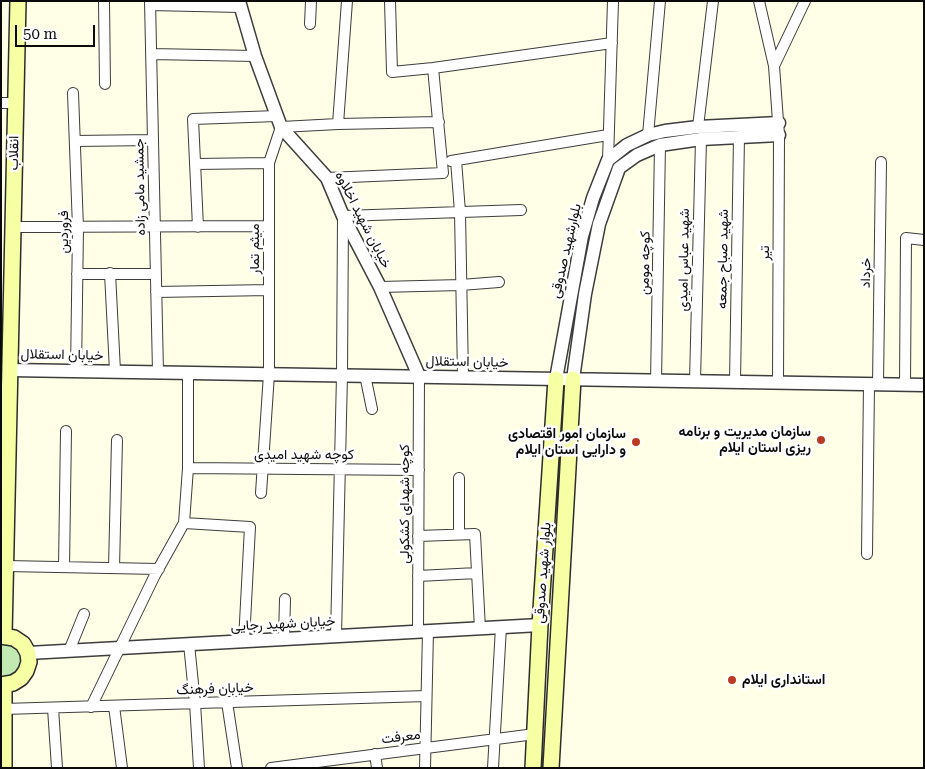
<!DOCTYPE html>
<html>
<head>
<meta charset="utf-8">
<style>
  body { margin:0 }
  #map { position:relative; width:925px; height:769px; overflow:hidden; background:#ffffe8; font-family:"Roboto Serif",serif }
  canvas { display:block }
  .frame { position:absolute; inset:0; border:2px solid #0a0a0a; pointer-events:none }
  .scale { position:absolute; left:15px; top:25px; width:80px; height:22px; box-sizing:border-box; border:2px solid #0a0a0a; border-top:0; padding-left:6px; font-size:15px; line-height:18px; white-space:nowrap; color:#0a0a0a; -webkit-text-stroke:4px #fff; paint-order:stroke }
</style>
</head>
<body>
<div id="map">
<canvas width="925" height="769"></canvas>
<div class="frame"></div>
<div class="scale">50 m</div>
</div>
<script>
const ctx = document.querySelector('canvas').getContext('2d');
ctx.lineJoin = 'round';
function fillPath(path, color) {
  ctx.fillStyle = color;
  ctx.fill(path, 'evenodd');
}
function toPath(rows) {
  const path = new Path2D();
  for (const r of rows) {
    path.moveTo(r[0], r[1]);
    for (let i = 2; i < r.length; i += 2) path.lineTo(r[i], r[i + 1]);
  }
  return path;
}
function strokePath(path, color, width, dash) {
  ctx.strokeStyle = color;
  ctx.lineWidth = width;
  ctx.lineCap = dash ? 'butt' : 'round';
  ctx.setLineDash(dash || []);
  ctx.stroke(path);
}
function label(font, color, halo, rows, align = 'center') {
  ctx.font = font + ' "Roboto Serif",Vazirmatn,serif';
  ctx.lineWidth = 5;
  ctx.setLineDash([]);
  ctx.textBaseline = 'middle';
  ctx.strokeStyle = halo;
  ctx.fillStyle = color;
  for (const [text, x, y, turn = 0] of rows) {
    ctx.save();
    ctx.translate(x, y);
    ctx.rotate((+turn || 0) * Math.PI / 180);
    ctx.textAlign = isNaN(turn) ? turn : align;
    if (halo) ctx.strokeText(text, 0, 0);
    ctx.fillText(text, 0, 0);
    ctx.restore();
  }
}
fillPath(toPath([
  [1,643,10,644,15,647,21,657,20,668,12,675,7,677,1,677]
]), '#c3e9b2');
const minor = toPath([
  [104,1,105,84],
  [150,1,158,372],
  [390,1,392,72,433,68,612,43],
  [759,1,774,66,779,135,778,383],
  [150,5,240,7],
  [310,24,311,1],
  [151,54,255,56],
  [774,66,805,1],
  [73,93,78,228,76,371],
  [1,103,15,103],
  [338,124,347,1],
  [698,127,713,1],
  [648,135,660,1],
  [75,141,153,140],
  [456,160,460,212,463,377],
  [608,160,613,1],
  [451,161,608,135],
  [195,164,269,163],
  [327,178,443,173,433,68],
  [13,227,269,226],
  [198,227,193,119,277,116],
  [110,273,115,371],
  [77,274,156,274],
  [380,287,461,285,499,282],
  [156,292,269,290],
  [365,375,372,409],
  [656,381,660,145],
  [695,381,701,139],
  [735,382,739,137],
  [878,384,881,162],
  [905,385,906,238,924,240],
  [188,468,419,470],
  [261,493,269,374,269,163,281,127,338,124,439,122],
  [184,523,250,527,244,641],
  [459,534,459,478],
  [418,536,475,534,480,629],
  [867,554,869,384],
  [6,566,159,569],
  [64,567,66,431],
  [114,568,117,440],
  [418,576,477,573],
  [418,632,419,376],
  [336,636,342,375,343,216,521,210],
  [284,639,285,599],
  [189,644,195,703,199,768],
  [69,651,84,614],
  [227,702,237,768],
  [114,706,122,768],
  [91,707,155,575,184,523,188,468,188,373],
  [53,708,57,768],
  [4,709,426,696],
  [375,754,377,768],
  [271,768,535,734],
  [425,768,428,631],
  [493,768,501,627]
]);
const tertiary = toPath([
  [239,1,255,56,281,127,327,178,343,216,380,287,419,376],
  [10,370,924,385],
  [556,379,582,236,593,198,608,160,627,145,648,135,665,131,698,127,779,123],
  [573,379,585,294,599,224,619,168,637,155,660,145,701,139,779,135],
  [28,653,540,625]
]);
const secondary = toPath([
  [4,635,18,1],
  [1,636,14,638,23,644,28,653,29,662,26,671,21,678,13,683,1,685],
  [4,768,4,685],
  [533,768,540,625,556,379],
  [551,768,573,379]
]);
strokePath(minor, '#3d3d3d', 12);
strokePath(tertiary, '#3d3d3d', 15);
strokePath(secondary, '#2c2c2c', 18);
strokePath(minor, '#fff', 10);
strokePath(tertiary, '#fff', 12);
strokePath(secondary, '#f6ffa3', 15);
for (const [x, y, r, color] of [
  [821,440,5,"#bb3a22"],
  [636,442,5,"#bb3a22"],
  [732,680,5,"#bb3a22"]
]) {
  const dot = new Path2D();
  dot.arc(x, y, r, 0, 2 * Math.PI);
  ctx.fillStyle = color;
  ctx.fill(dot);
  strokePath(dot, '#fff', 2);
}
label('14px', '#0a0a0a', '#fff', [
  ["انقلاب",14,153,-89],
  ["جمشید مامی زاده",140,187,-91],
  ["خیابان شهید اخلاوه",363,220,63],
  ["فروردین",64,232,-90],
  ["میثم تمار",255,249,-90],
  ["بلوارشهید صدوقی",566,251,-77],
  ["تیر",765,253,-90],
  ["شهید صباح جمعه",723,259,-89],
  ["شهید عباس امیدی",684,260,-89],
  ["کوچه مومن",645,263,-89],
  ["خرداد",866,273,-89],
  ["خیابان استقلال",62,355,1],
  ["خیابان استقلال",467,362,1],
  ["کوچه شهید امیدی",304,455],
  ["کوچه شهدای کشکولی",405,504,-90],
  ["بلوار شهید صدوقی",543,573,-86],
  ["خیابان شهید رجایی",283,624,-3],
  ["خیابان فرهنگ",215,689,-2],
  ["معرفت",401,737,-7]
]);
label('bold 14px', '#0a0a0a', '#fff', [
  ["سازمان مدیریت و برنامه",811,432],
  ["ریزی استان ایلام",811,448],
  ["سازمان امور اقتصادی",626,434],
  ["و دارایی استان ایلام",626,450],
  ["استانداری ایلام",742,680,"left"]
], 'right');
</script>
</body>
</html>
